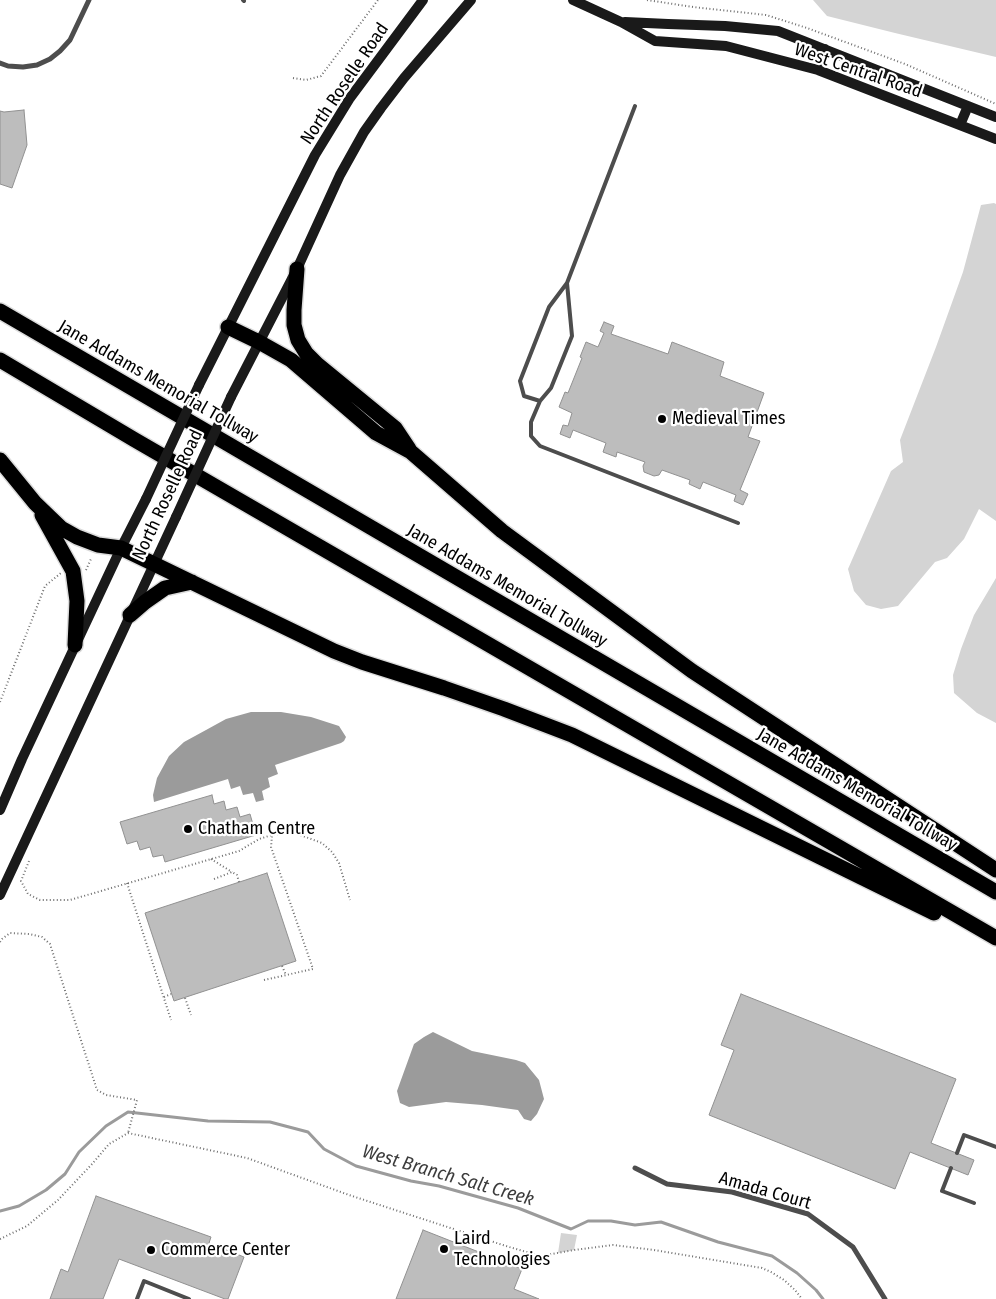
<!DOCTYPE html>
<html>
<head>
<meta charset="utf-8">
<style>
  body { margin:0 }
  canvas { display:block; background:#fff }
</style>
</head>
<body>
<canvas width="996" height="1299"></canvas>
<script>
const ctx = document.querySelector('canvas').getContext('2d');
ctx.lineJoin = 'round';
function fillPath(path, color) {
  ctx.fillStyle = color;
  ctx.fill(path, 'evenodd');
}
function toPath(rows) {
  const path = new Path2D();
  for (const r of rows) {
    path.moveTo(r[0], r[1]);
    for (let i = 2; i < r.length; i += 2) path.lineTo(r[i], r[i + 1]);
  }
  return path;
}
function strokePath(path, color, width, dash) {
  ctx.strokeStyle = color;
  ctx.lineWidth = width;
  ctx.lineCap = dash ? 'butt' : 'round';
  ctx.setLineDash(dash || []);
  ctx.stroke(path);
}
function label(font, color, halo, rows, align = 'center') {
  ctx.font = font + ' "Fira Sans Condensed",sans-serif';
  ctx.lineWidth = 4.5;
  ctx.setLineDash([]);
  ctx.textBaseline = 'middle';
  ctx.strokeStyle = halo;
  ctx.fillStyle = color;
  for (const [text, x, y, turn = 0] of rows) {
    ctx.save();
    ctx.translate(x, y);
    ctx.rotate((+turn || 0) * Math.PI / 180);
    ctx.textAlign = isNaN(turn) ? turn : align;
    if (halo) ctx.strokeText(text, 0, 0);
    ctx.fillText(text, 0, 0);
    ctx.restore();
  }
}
fillPath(toPath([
  [813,0,996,0,996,57,895,33,827,16],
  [994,203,996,204,996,521,979,509,964,539,947,558,935,562,898,606,881,609,866,605,854,591,848,569,891,471,903,462,900,440,936,347,963,272,981,205],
  [996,578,996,723,977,713,954,693,953,675,961,649,974,615],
  [561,1233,577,1235,574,1250,558,1253]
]), '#d4d4d4');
fillPath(toPath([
  [251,712,281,712,311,717,339,726,346,737,344,741,341,743,275,765,278,774,268,778,270,787,262,791,264,800,256,802,253,793,243,795,240,786,231,789,228,779,154,802,153,795,157,778,169,756,184,742,206,730,226,719],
  [433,1032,472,1051,516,1060,525,1063,539,1080,544,1099,537,1114,531,1121,524,1119,518,1110,482,1105,446,1102,409,1107,400,1103,397,1091,414,1044,424,1037]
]), '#9b9b9b');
strokePath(toPath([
  [0,1211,19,1206,46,1190,65,1174,79,1152,106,1126,128,1112,208,1121,270,1122,308,1132,324,1149,356,1166,411,1181,439,1186,518,1208,571,1229,588,1221,611,1221,635,1225,661,1222,718,1242,772,1256,797,1273,816,1290,823,1299]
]), '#9b9b9b', 3);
const building = toPath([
  [24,110,27,145,12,188,0,184,0,111,4,112,24,110],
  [604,322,614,326,611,334,668,354,672,342,724,362,720,376,764,393,748,437,760,441,740,490,748,494,743,505,734,501,736,495,703,482,700,489,689,484,690,480,662,470,659,475,654,476,644,472,643,466,645,462,617,452,616,457,603,452,606,443,573,430,570,438,560,434,563,425,568,426,572,413,559,407,565,392,568,393,582,358,580,357,586,342,598,347,604,333,600,331,604,322],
  [212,795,214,804,224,801,226,810,237,807,240,817,250,814,256,835,165,862,163,855,153,857,150,847,140,850,137,841,127,844,120,822,212,795],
  [267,873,296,961,174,1001,145,913,267,873],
  [741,994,956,1079,931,1143,974,1160,968,1175,910,1152,895,1189,709,1115,734,1050,721,1045,741,994],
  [96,1196,211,1237,209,1243,244,1257,228,1299,225,1299,119,1259,103,1299,50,1299,61,1269,68,1272,96,1196],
  [423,1230,522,1269,514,1289,539,1299,396,1299,423,1230]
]);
fillPath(building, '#bdbdbd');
strokePath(building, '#919191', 1);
const highway = toPath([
  [297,269,294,310,294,325,298,340,306,353,317,364,395,428,409,449],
  [0,311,996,892],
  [228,327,259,342,291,360,376,433,411,452,502,531,692,671,996,870],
  [0,360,135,440,996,938],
  [0,460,35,503,61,528,77,537,98,545,121,548,334,651,362,662,444,688,504,709,572,735,934,913],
  [42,515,73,571,77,601,75,645],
  [130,615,145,602,165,588,192,582]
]);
strokePath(highway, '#dbdbdb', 18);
strokePath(toPath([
  [647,0,693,7,766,15,807,28,905,64,996,104],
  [293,78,306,80,321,76,378,0],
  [86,570,91,559],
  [0,702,45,586,61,573],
  [211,859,232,872],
  [29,861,21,881,28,894,40,900,70,900,239,851,259,839,272,835,292,832,322,843,332,852,339,863,350,900],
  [214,879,232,872,237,875,239,882],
  [127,883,171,1020],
  [0,942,2,939,10,933,29,934,42,937,50,944,97,1090,106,1095,137,1100,128,1133],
  [282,966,286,975],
  [264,980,313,969,271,847,272,836],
  [164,997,171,994],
  [185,998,191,1015],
  [0,1239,27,1226,58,1200,93,1163,109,1144,128,1133,247,1158,349,1195,509,1247,541,1256,574,1250,613,1245,654,1250,762,1268,771,1272,784,1280,795,1290,802,1299]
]), '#6f6f6f', 2, [1, 2.5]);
strokePath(toPath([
  [243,0,244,1],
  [567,283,572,336,551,388,540,401,524,396,520,381,549,307,567,283,635,106],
  [540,401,531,422,531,436,540,446,738,523],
  [957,1153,964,1135,996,1147],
  [951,1168,942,1191,974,1203],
  [137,1299,144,1281,189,1299]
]), '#4d4d4d', 4);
strokePath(toPath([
  [0,63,8,66,23,67,37,65,50,59,60,51,70,40,89,0],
  [635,1168,667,1184,732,1192,808,1214,853,1247,885,1299]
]), '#4d4d4d', 5);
strokePath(toPath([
  [573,0,621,22,655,41,726,46,818,70,996,139],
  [625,22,668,24,725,26,778,31,996,117],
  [818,70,825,49],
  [960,125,968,106],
  [199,385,315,155,350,98,423,0],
  [231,397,297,269,340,175,364,132,381,108,404,78,471,0],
  [0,810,22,759,121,548,146,499],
  [0,895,176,517]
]), '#1a1a1a', 10);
strokePath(highway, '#000', 15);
strokePath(toPath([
  [146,499,199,385],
  [176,517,231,397]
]), '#1a1a1a', 10);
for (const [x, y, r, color] of [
  [662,419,5,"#000"],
  [188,829,5,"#000"],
  [444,1249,5,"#000"],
  [151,1250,5,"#000"]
]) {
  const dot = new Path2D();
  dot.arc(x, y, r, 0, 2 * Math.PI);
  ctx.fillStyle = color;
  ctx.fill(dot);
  strokePath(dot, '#fff', 2);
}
label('18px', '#000', '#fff', [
  ["West Central Road",858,71,19],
  ["North Roselle Road",345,84,-56],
  ["Jane Addams Memorial Tollway",158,382,30],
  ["North Roselle Road",168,495,-65],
  ["Jane Addams Memorial Tollway",507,586,30],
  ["Jane Addams Memorial Tollway",857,790,30],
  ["Amada Court",765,1191,16]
]);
label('18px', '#000', '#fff', [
  ["Medieval Times",672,419],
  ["Chatham Centre",198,829],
  ["Laird",454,1239],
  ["Technologies",454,1260],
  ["Commerce Center",161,1250]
], 'left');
label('italic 19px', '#3c3c3c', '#fff', [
  ["West Branch Salt Creek",448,1176,16]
]);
</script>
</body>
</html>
